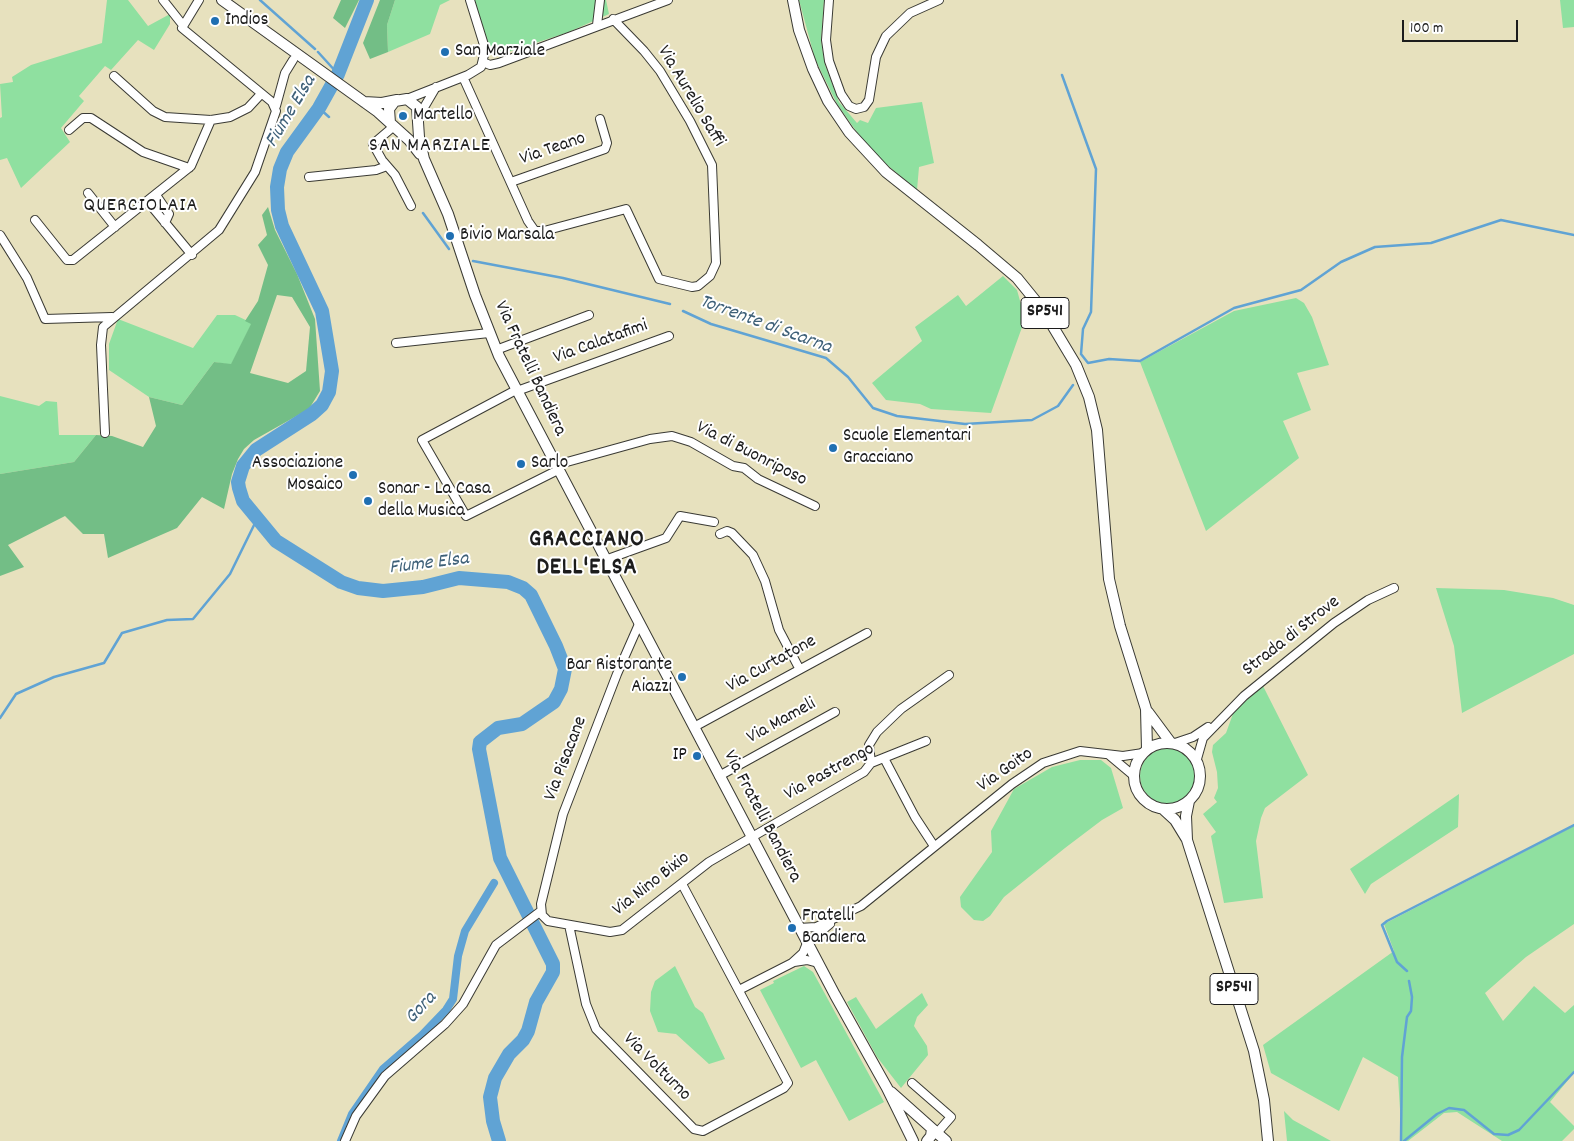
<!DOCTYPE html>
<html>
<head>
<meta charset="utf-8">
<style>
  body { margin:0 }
  #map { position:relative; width:1574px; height:1141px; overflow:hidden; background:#e7e1be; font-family:Dekko,sans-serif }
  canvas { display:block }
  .scale { position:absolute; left:1402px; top:20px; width:116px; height:22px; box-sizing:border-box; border:2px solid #1c1c1c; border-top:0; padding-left:6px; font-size:15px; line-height:18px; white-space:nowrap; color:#1c1c1c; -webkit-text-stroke:4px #fff; paint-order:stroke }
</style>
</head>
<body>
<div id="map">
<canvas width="1574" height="1141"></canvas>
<div class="scale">100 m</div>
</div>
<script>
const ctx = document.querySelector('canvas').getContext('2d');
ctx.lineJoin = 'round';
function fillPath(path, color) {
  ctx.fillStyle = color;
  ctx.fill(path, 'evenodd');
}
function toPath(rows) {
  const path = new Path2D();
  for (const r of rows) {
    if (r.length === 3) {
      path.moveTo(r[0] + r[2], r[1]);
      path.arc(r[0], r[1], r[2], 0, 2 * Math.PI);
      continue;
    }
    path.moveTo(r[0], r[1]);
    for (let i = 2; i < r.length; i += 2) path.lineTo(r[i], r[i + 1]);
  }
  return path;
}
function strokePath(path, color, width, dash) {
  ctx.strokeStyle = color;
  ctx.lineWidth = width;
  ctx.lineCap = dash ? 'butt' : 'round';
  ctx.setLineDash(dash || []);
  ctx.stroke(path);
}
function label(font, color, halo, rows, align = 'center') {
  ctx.font = font + ' Dekko,sans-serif';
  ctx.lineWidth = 4;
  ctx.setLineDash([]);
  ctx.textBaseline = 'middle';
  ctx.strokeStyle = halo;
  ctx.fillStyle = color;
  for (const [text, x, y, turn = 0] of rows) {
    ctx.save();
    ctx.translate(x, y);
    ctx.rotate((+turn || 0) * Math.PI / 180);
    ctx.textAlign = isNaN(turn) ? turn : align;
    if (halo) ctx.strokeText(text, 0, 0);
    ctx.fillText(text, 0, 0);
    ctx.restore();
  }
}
fillPath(toPath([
  [107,0,128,0,148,26,170,14,170,24,154,50,138,40,111,70,105,66,79,96,84,101,61,128,70,142,21,188,7,158,0,160,0,118,2,117,0,84,13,82,12,77,31,65,102,43],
  [395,0,450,0,440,5,430,34,388,52,387,25],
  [467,0,606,0,609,14,569,32,496,56,486,52],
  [799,0,824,0,821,41,825,65,839,102,857,123,860,120,868,123,876,108,922,102,934,163,919,167,917,190,880,159,861,138,837,104,815,59],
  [1560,0,1574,0,1574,27,1563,28],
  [1003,276,1017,290,1025,319,991,413,931,409,920,404,886,400,872,383,922,341,915,327,958,295,966,306],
  [1296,298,1304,303,1312,317,1329,365,1297,373,1311,410,1283,421,1299,458,1206,531,1140,362,1234,311],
  [217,315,235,315,252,323,231,365,214,362,182,405,149,397,109,370,109,344,118,319,193,348],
  [0,396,39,406,46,401,57,402,59,435,96,435,74,462,0,474],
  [1436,588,1504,590,1553,598,1574,605,1574,654,1462,713,1454,646],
  [1263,686,1308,775,1265,808,1261,818,1256,841,1263,898,1224,903,1211,836,1216,832,1203,814,1217,802,1214,798,1218,788,1217,772,1212,752,1213,745,1226,733,1234,711],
  [1168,776,28],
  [1080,760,1101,760,1111,768,1123,808,1102,820,1065,848,1004,897,990,916,983,921,974,920,961,907,960,897,992,852,991,831,1014,789,1052,767],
  [1459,794,1458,827,1371,884,1365,894,1350,869],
  [1574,826,1574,924,1526,957,1485,993,1503,1021,1534,986,1565,1013,1574,1005,1574,1073,1550,1102,1574,1126,1574,1129,1562,1141,1502,1141,1457,1112,1444,1113,1408,1141,1402,1141,1398,1077,1363,1057,1339,1111,1271,1073,1263,1045,1394,951,1384,924],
  [675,966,695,1007,703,1013,725,1059,709,1064,676,1034,658,1032,650,1011,651,992,655,981],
  [804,966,813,972,884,1102,849,1121,816,1060,801,1068,760,990,774,983,773,981],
  [922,993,928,1005,917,1017,914,1026,927,1046,928,1055,901,1088,877,1057,847,1002,856,997,876,1029],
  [1284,1111,1293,1120,1331,1141,1287,1141]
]), '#8fe0a0');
fillPath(toPath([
  [341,0,359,0,345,28,333,18],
  [380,0,395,0,387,25,388,52,370,59,363,43],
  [268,207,275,230,297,274,315,319,320,391,309,409,254,440,244,449,238,459,232,474,224,509,202,497,177,528,108,558,104,534,83,534,65,516,8,545,24,567,0,576,0,474,74,462,96,435,112,436,143,447,156,426,149,397,182,405,214,362,231,364,251,324,245,321,258,301,268,265,258,245,267,235,262,215],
  [277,295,292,297,310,327,306,371,288,383,250,373]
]), '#73be86');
strokePath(toPath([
  [260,0,315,49],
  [318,52,338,74],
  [1062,75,1096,169,1091,312,1083,329,1081,354,1088,363,1109,359,1140,361,1234,308,1301,290,1341,262,1375,247,1431,243,1501,220,1574,235],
  [319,108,329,117],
  [423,213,449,249],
  [473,261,563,278,670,304],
  [683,311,711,324,826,358,848,377,873,408,897,416,965,424,1032,420,1058,406,1073,385],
  [0,718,16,694,54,677,104,663,122,633,167,620,193,619,230,574,257,519],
  [1407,971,1397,962,1382,925,1387,921,1574,825],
  [1401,1141,1402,1057,1407,1017,1411,1011,1412,997,1409,981],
  [1404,1141,1437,1114,1449,1108,1464,1110,1494,1134,1508,1135,1519,1130,1574,1072]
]), '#60a3d4', 2.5);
strokePath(toPath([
  [341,1141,352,1114,383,1069,422,1035,446,1010,453,999,458,956,465,931,494,883]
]), '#60a3d4', 8);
strokePath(toPath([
  [367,0,338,74,319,108,287,152,280,169,277,187,278,210,282,226,322,311,332,371,329,392,322,405,312,414,256,450,243,466,238,482,239,488,243,501,276,541,341,582,358,588,383,591,423,587,459,578,508,582,523,588,531,595,556,646,565,669,561,689,554,702,522,724,498,728,480,742,479,749,500,858,553,964,553,972,536,1002,528,1031,523,1040,509,1054,495,1078,490,1097,493,1121,499,1141]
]), '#60a3d4', 14);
const minor = toPath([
  [163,0,182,24],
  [829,0,826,40,829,61,841,94,849,106,856,109,864,107,869,100,876,57,886,36,910,13,939,0],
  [597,25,600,0],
  [483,62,490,65,499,63,668,0],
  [114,76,153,111,165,117,211,120,230,117,248,108,261,94],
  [463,77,528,221,535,231,544,231,626,209,659,279,692,287,698,286,710,276,716,263,712,165,690,121,660,71,644,51,613,19],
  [407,99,468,75,481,67,484,55,484,45,470,0],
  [276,106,285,73,293,60],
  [419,116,436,87],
  [393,127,373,144,382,160,395,175,411,206],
  [69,130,83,118,91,118,143,152,189,168],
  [309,177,376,170,387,166],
  [511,182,605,149,607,143,600,119],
  [88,193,115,227],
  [156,195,169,214,165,223],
  [148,202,192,255],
  [35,220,67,260,73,260,191,166,211,120],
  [0,235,27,278,45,319,112,317],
  [396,343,489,333],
  [496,350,589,315],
  [516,390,422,440,466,516,558,470],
  [517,391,669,336],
  [105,433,101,345,103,327,219,230,255,172,276,111,272,102,182,28,199,0],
  [556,465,650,439,672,436,691,442,733,466,744,468,758,479,815,506],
  [720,534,727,531,732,533,753,555,765,581,779,630,799,668],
  [605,560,666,538,680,516,714,522],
  [639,624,617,674,563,814,541,904,542,915,548,921,610,932,622,930,709,862,864,772,871,763,926,741],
  [694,727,867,633],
  [1175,743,1193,737,1208,727],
  [1109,755,1134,776],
  [1197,759,1203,738,1244,696,1334,623,1368,600,1394,588],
  [885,760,915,817,934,846],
  [871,763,869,745,877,732,901,709,949,675],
  [719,776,835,712],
  [569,925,586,1004,596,1029,694,1129,703,1131,784,1088,788,1083,682,884],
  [799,928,816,927,861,906,1012,784,1043,763,1080,751,1123,756,1143,753],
  [794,962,807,960,818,963],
  [739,990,792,963,803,953,807,943,830,924],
  [912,1083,951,1117,937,1133],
  [345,1141,356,1116,385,1076,445,1024,463,1004,496,945,541,911]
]);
const major = toPath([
  [222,0,378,112,409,140,420,154],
  [793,0,799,30,813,69,828,101,849,132,886,172,978,245,1017,278,1043,310,1076,365,1089,397,1097,430,1109,579,1120,626,1146,709,1147,749],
  [364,102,382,103,397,100],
  [390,123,389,109,395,101,407,99,417,107,419,137,424,159,448,214,475,295,499,356,835,995,887,1088,913,1141],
  [1148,712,1171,743],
  [1167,776,33],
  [1189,801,1186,816,1187,840,1254,1051,1264,1100,1268,1141],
  [1163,809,1175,820,1186,838],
  [891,1092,946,1141],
  [927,1141,931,1136,932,1129]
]);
strokePath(minor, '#3a3a34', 10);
strokePath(major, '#3a3a34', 12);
strokePath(minor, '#fff', 8);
strokePath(major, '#fff', 10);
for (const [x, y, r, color] of [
  [215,21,5,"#1f6fb2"],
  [445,52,5,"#1f6fb2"],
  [403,116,5,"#1f6fb2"],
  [450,236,5,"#1f6fb2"],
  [833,448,5,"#1f6fb2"],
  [521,464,5,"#1f6fb2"],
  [353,475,5,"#1f6fb2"],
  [368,501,5,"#1f6fb2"],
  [682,677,5,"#1f6fb2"],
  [697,756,5,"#1f6fb2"],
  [792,928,5,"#1f6fb2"]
]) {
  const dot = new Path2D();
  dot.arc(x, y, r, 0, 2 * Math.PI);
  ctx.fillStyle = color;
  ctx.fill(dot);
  strokePath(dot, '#fff', 2);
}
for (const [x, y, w] of [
  [1045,313,48],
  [1234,989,48]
]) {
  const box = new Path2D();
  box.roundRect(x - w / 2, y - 15.5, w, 31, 4);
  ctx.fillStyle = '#fff';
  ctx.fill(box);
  strokePath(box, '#1c1c1c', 1);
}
label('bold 18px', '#1c1c1c', null, [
  ["SP541",1045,313],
  ["SP541",1234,989]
]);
label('19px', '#1c1c1c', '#fff', [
  ["Indios",225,21],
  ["San Marziale",455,52],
  ["Martello",413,116],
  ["Bivio Marsala",460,236],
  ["Scuole Elementari",843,437],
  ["Gracciano",843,459],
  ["Associazione",343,464,"right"],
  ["Mosaico",343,486,"right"],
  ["Sarlo",531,464],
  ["Sonar - La Casa",378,490],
  ["della Musica",378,512],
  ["Bar Ristorante",672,666,"right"],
  ["Aiazzi",672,688,"right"],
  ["IP",687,756,"right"],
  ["Fratelli",802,917],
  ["Bandiera",802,939]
], 'left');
label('19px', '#1c1c1c', '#fff', [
  ["Via Aurelio Saffi",690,97,59],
  ["Via Teano",553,150,-19],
  ["Via Calatafimi",601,343,-20],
  ["Via Fratelli Bandiera",529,369,65],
  ["Via di Buonriposo",751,455,27],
  ["Strada di Strove",1292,637,-38],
  ["Via Curtatone",772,665,-29],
  ["Via Mameli",782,722,-29],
  ["Via Pisacane",567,759,-69],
  ["Via Goito",1006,771,-35],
  ["Via Pastrengo",830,773,-29],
  ["Via Fratelli Bandiera",761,817,62],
  ["Via Nino Bixio",652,885,-38],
  ["Via Volturno",656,1068,45]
]);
label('italic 20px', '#3e6078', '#fff', [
  ["Fiume Elsa",292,112,-59],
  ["Torrente di Scarna",765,326,20],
  ["Fiume Elsa",429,565,-7],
  ["Gora",422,1009,-47]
]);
ctx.letterSpacing = '1px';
label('20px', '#1c1c1c', '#fff', [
  ["SAN MARZIALE",430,147],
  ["QUERCIOLAIA",141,207]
]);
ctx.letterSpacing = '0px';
ctx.letterSpacing = '1px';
label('bold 24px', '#1c1c1c', '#fff', [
  ["GRACCIANO",587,542],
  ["DELL'ELSA",587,570]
]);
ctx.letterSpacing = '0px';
</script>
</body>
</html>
